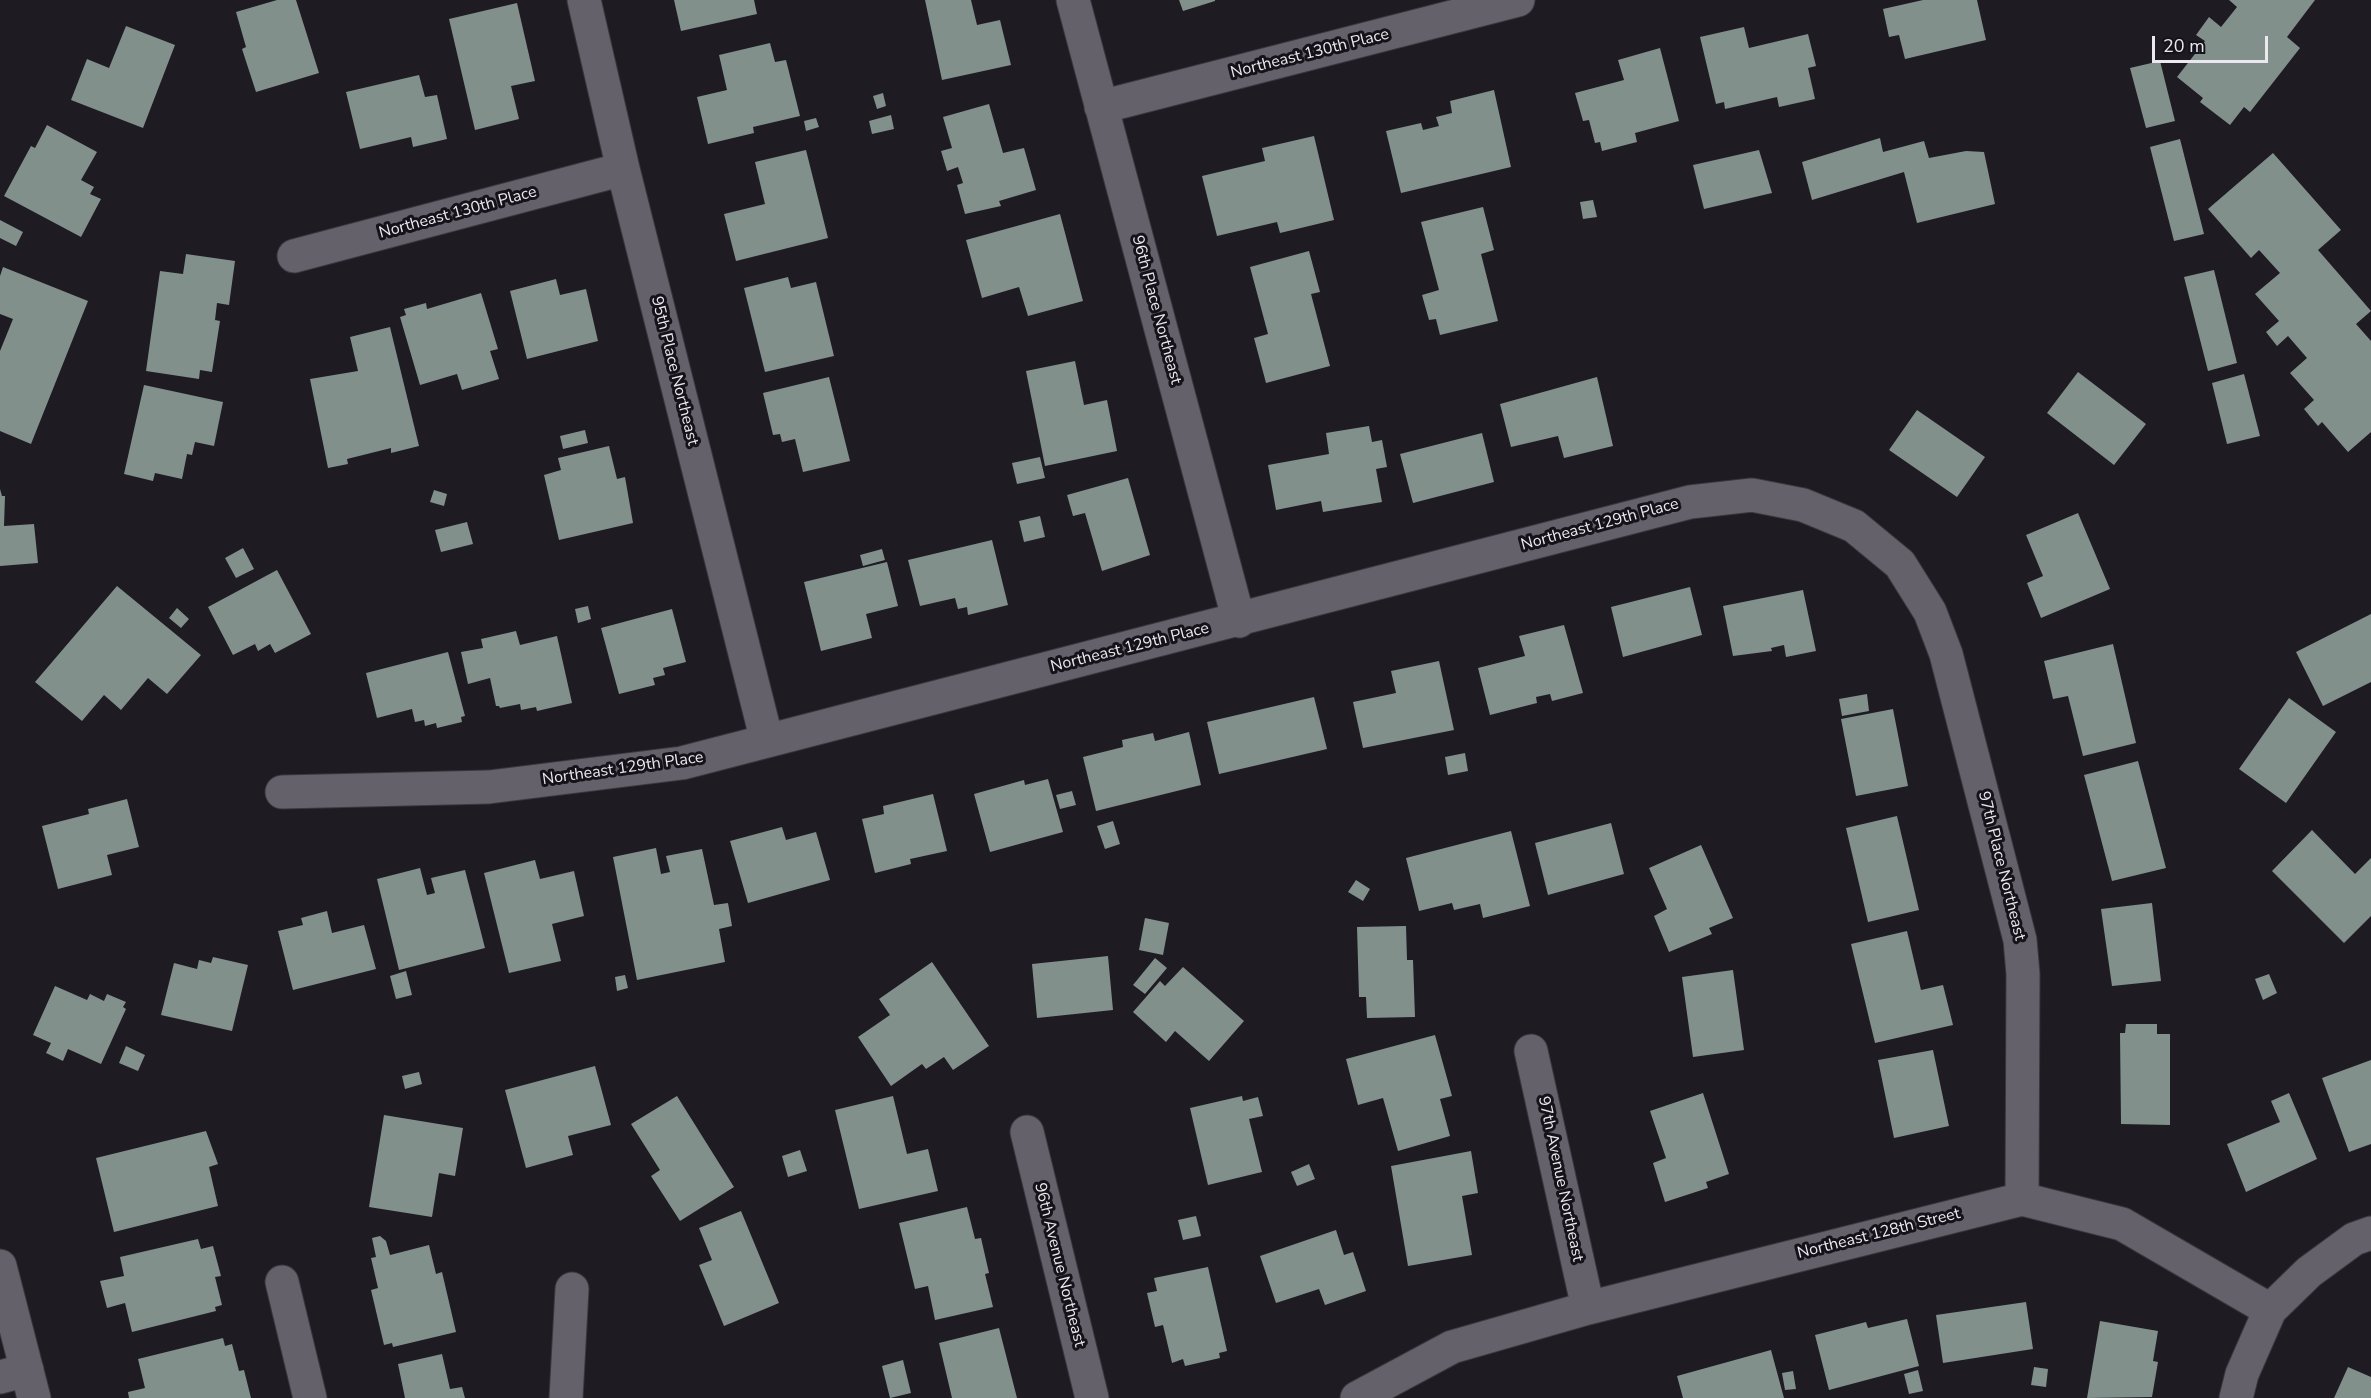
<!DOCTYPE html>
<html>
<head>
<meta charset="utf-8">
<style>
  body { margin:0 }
  #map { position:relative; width:2371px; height:1398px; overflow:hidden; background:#1e1b23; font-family:"Nunito Sans",sans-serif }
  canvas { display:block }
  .scale { position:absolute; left:2152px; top:36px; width:116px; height:27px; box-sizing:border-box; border:3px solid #ebe9ef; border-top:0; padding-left:8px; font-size:18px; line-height:21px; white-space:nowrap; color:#ebe9ef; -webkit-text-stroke:4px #15121a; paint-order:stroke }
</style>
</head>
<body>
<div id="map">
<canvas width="2371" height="1398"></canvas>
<div class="scale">20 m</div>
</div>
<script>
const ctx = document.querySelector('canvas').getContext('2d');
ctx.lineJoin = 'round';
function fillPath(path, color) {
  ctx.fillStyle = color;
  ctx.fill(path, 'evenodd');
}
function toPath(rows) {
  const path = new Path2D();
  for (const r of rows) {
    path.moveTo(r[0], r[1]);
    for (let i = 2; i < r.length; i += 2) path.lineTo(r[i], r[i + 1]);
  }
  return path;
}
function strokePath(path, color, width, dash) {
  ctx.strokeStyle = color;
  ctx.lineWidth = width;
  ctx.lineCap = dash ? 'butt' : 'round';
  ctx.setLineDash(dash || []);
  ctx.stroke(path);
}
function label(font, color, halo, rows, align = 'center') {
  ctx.font = font + ' "Nunito Sans",sans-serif';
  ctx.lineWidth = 6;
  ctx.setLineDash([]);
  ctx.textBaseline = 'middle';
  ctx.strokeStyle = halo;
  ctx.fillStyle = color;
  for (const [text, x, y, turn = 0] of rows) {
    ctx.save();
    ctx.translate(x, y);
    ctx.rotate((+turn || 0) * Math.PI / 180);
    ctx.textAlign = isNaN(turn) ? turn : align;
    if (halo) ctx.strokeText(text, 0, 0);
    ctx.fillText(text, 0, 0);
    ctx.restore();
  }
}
fillPath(toPath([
  [277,0,296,0,319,73,256,92,242,49,246,47,236,12],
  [674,0,754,0,757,14,681,31],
  [925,0,971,0,977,25,1000,20,1011,65,942,80],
  [1179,0,1215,0,1215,1,1183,11],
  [1923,0,1977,0,1986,40,1905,59,1899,35,1889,37,1883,9],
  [2229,0,2315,0,2287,37,2300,48,2250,112,2244,107,2230,125,2200,102,2203,98,2177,77,2205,41,2196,35,2209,17,2221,27,2237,7],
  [517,3,535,81,511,86,519,119,475,130,449,19],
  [126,26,175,45,143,128,71,100,87,59,109,68],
  [1744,27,1749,48,1808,34,1816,66,1808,68,1815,99,1779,107,1777,97,1725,109,1724,102,1716,104,1700,37],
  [770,43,775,62,786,60,800,116,753,127,754,133,708,144,697,97,727,90,719,55],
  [1660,48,1679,121,1635,133,1637,142,1602,151,1600,142,1595,143,1589,120,1583,121,1575,93,1624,80,1618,60],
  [2160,61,2175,121,2146,128,2130,68],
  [419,75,425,97,437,95,447,139,413,147,411,137,360,149,346,92],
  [1494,90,1511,167,1401,193,1386,131,1421,123,1423,130,1439,126,1436,117,1452,113,1450,101],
  [883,93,886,106,877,109,873,96],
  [989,104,1003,153,1024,148,1036,190,999,201,1001,206,965,214,957,185,963,183,958,167,947,171,941,151,952,148,943,117],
  [891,115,894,129,872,134,869,121],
  [816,118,819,127,806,131,804,121],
  [47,125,97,152,81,180,94,187,90,194,101,199,81,237,4,196,31,146,35,148],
  [1314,136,1334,220,1280,233,1277,222,1217,236,1202,176,1265,161,1262,148],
  [1880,138,1883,152,1924,141,1929,158,1966,151,1984,152,1995,204,1917,223,1904,172,1812,200,1802,162],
  [2180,139,2204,234,2174,241,2150,147],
  [806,150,828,238,736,261,724,214,765,204,755,162],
  [1759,150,1772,193,1704,209,1693,165],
  [2273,153,2341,230,2318,250,2371,311,2356,324,2371,341,2371,432,2348,452,2322,422,2318,426,2304,409,2314,400,2290,373,2307,358,2288,336,2277,346,2266,332,2279,321,2255,294,2280,273,2259,250,2251,258,2208,209],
  [1593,200,1597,217,1583,219,1580,202],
  [1483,207,1494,250,1481,254,1498,321,1440,335,1436,319,1429,320,1422,295,1439,290,1421,222],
  [1060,214,1083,301,1028,316,1019,287,982,298,966,240],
  [0,220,23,232,16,246,0,238],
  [1309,251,1320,292,1311,294,1330,366,1266,383,1254,338,1268,334,1250,267],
  [186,254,235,261,229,305,217,303,215,320,220,321,212,372,200,370,199,379,146,371,160,271,183,274],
  [3,267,88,301,31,444,0,431,0,351,13,319,0,314,0,276],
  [2214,270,2237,363,2208,371,2184,277],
  [788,277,791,288,816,282,834,356,765,372,744,288],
  [556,279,560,295,586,289,598,341,527,359,510,291],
  [481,293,498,349,490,351,499,379,462,390,457,374,420,385,400,317,406,315,404,309,426,303,427,309],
  [390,327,419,446,391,453,391,448,347,459,348,464,328,468,310,379,358,371,350,337],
  [1075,361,1084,405,1107,400,1117,451,1045,466,1026,371],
  [2078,372,2146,424,2114,465,2047,413],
  [2244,374,2260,436,2227,444,2212,383],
  [829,377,850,461,803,472,795,439,782,442,780,434,773,435,763,393],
  [1597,377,1613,446,1564,458,1558,436,1511,447,1500,404],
  [144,385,223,402,214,446,195,442,192,455,187,454,182,479,155,473,153,481,124,474],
  [1917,410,1985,457,1957,497,1889,450],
  [1369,426,1372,442,1382,440,1387,467,1376,469,1382,502,1323,512,1321,501,1276,510,1268,465,1329,454,1326,433],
  [585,430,588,443,563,449,560,436],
  [1482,433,1494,482,1413,503,1400,454],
  [609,446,617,479,625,477,633,523,559,540,544,475,561,470,558,458],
  [1040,457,1045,478,1017,484,1012,463],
  [1128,478,1150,555,1102,571,1085,513,1073,516,1067,495],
  [0,489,2,496,5,496,4,526,34,524,38,563,0,566],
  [434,490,447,494,444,506,430,502],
  [2078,513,2110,589,2041,618,2027,583,2043,576,2026,535],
  [1040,516,1045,537,1024,542,1019,521],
  [467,522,473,544,441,552,435,530],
  [992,540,1008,605,968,615,967,607,958,609,955,598,920,606,908,560],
  [243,548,254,569,236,578,225,558],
  [882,549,885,560,863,566,860,555],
  [887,562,898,606,866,614,872,638,821,651,804,582],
  [277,570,311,634,275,653,270,644,258,651,255,644,233,655,208,607],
  [117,586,201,655,167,694,148,678,121,710,104,695,82,721,35,682],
  [1690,587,1702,635,1623,657,1611,607],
  [1803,590,1816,651,1786,657,1784,645,1771,648,1772,651,1733,656,1723,606],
  [588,606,591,619,578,623,575,609],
  [177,608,189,619,181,628,169,618],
  [672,609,686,662,663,668,665,675,653,678,655,685,619,694,601,628],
  [2371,614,2371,682,2323,706,2296,652],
  [1564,625,1583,693,1552,701,1550,694,1536,697,1537,703,1490,715,1478,668,1525,656,1519,636],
  [516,631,520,645,557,636,572,703,537,711,536,707,521,710,520,704,500,708,499,706,496,706,490,678,468,684,461,652,483,648,481,639],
  [2113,644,2136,743,2083,756,2068,696,2053,699,2044,661],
  [448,652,465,716,461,717,462,722,437,728,436,723,425,726,424,720,415,722,412,709,377,718,366,673],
  [1439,661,1454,730,1363,748,1353,702,1396,693,1391,671],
  [1867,694,1869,711,1842,716,1839,699],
  [1314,697,1327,749,1219,774,1207,722],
  [2289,698,2336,732,2286,803,2239,769],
  [1893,709,1908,786,1856,796,1841,719],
  [1189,732,1201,785,1096,811,1083,757,1123,747,1122,740,1153,733,1155,741],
  [1465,753,1468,771,1448,775,1445,757],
  [2138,761,2166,868,2112,881,2084,775],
  [1048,779,1063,832,990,852,974,794,1024,780,1025,785],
  [1072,791,1076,805,1060,809,1056,795],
  [933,794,947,851,910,859,911,864,875,873,862,819,884,814,883,806],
  [127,799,139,847,107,855,112,875,58,889,42,826,89,814,88,809],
  [1897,816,1919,910,1868,922,1846,828],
  [1113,821,1120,844,1105,849,1097,826],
  [1611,823,1624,874,1548,895,1535,843],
  [782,827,786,840,816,832,830,880,748,903,730,841],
  [2312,830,2355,874,2371,858,2371,916,2344,943,2272,871],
  [1511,831,1530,906,1483,918,1480,904,1454,910,1452,903,1419,911,1406,858],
  [1701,845,1733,918,1709,928,1712,934,1669,952,1654,916,1667,909,1649,868],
  [656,848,661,874,670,872,666,856,702,849,714,905,728,903,732,926,719,929,725,962,637,980,613,857],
  [535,860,540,879,574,871,584,916,552,924,561,961,509,973,484,873],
  [420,868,427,895,435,893,431,878,465,870,485,948,399,970,377,879],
  [1356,880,1370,889,1363,901,1348,892],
  [2152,903,2161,981,2112,986,2101,909],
  [327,911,332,933,364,925,376,969,293,990,278,931,303,925,301,918],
  [1145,918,1169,923,1163,955,1139,950],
  [1406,926,1407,960,1413,960,1415,1017,1367,1018,1366,997,1359,997,1357,927],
  [1907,931,1921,990,1943,985,1953,1025,1875,1043,1851,944],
  [1108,956,1113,1010,1037,1018,1032,964],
  [213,957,248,965,232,1031,161,1015,174,963,197,969,199,960,211,963],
  [1155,958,1167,968,1145,994,1133,985],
  [932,962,989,1046,953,1070,944,1057,926,1069,922,1064,891,1086,858,1037,890,1015,879,999],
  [1183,967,1244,1021,1209,1061,1175,1031,1166,1042,1133,1012,1160,981,1165,986],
  [1733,970,1744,1050,1693,1057,1682,977],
  [406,971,412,995,396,999,390,976],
  [2269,974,2277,993,2263,1000,2255,979],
  [625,975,628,988,617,991,615,977],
  [55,986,87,1000,90,994,104,1001,107,994,126,1002,123,1007,126,1009,101,1064,68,1049,63,1061,46,1053,51,1043,33,1035],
  [2126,1024,2157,1024,2157,1034,2170,1034,2170,1125,2121,1124,2120,1033,2125,1033],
  [1435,1035,1452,1096,1440,1099,1450,1136,1398,1151,1383,1098,1358,1105,1346,1059],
  [126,1046,145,1055,138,1071,119,1063],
  [1933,1050,1949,1126,1894,1138,1878,1060],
  [2371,1060,2371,1144,2349,1152,2322,1078],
  [595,1066,611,1125,568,1136,573,1155,526,1168,505,1090],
  [419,1072,422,1084,405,1089,402,1076],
  [1703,1093,1729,1174,1706,1182,1708,1188,1665,1202,1653,1163,1666,1158,1650,1111],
  [2289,1093,2317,1159,2246,1192,2227,1144,2280,1122,2271,1101],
  [677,1096,734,1187,680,1221,651,1176,660,1170,631,1124],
  [893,1096,907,1154,928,1149,938,1191,859,1209,835,1110],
  [1242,1096,1243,1101,1258,1097,1263,1116,1249,1119,1262,1172,1208,1185,1190,1108],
  [384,1115,463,1128,455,1176,439,1173,432,1217,369,1207],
  [206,1131,218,1164,209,1167,218,1206,114,1232,96,1158],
  [800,1150,807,1171,788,1177,782,1156],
  [1471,1151,1478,1193,1462,1196,1472,1255,1408,1266,1391,1166],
  [1309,1164,1315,1179,1297,1186,1291,1172],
  [967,1207,975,1239,981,1238,989,1273,985,1274,993,1307,935,1320,928,1286,915,1289,899,1223],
  [741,1211,779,1303,724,1326,699,1265,712,1260,699,1228],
  [1196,1216,1201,1236,1183,1240,1178,1220],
  [1336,1230,1344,1255,1353,1252,1366,1291,1325,1305,1319,1289,1276,1303,1260,1256],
  [380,1236,386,1241,390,1255,429,1245,436,1274,442,1272,456,1332,393,1347,392,1343,384,1345,371,1290,378,1288,371,1258,376,1257,372,1238],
  [198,1239,201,1249,213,1246,221,1276,215,1277,222,1305,215,1307,216,1311,132,1332,125,1303,107,1308,100,1281,124,1276,120,1257],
  [1208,1267,1227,1351,1219,1353,1220,1358,1185,1366,1183,1359,1172,1363,1163,1325,1155,1327,1147,1293,1157,1291,1154,1278],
  [2026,1302,2033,1349,1943,1363,1936,1315],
  [1907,1319,1919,1366,1829,1390,1815,1335,1866,1322,1868,1328],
  [2100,1321,2158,1331,2153,1361,2158,1362,2152,1397,2087,1398],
  [999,1328,1017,1398,952,1398,939,1343],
  [223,1338,225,1346,232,1344,239,1371,244,1370,251,1398,129,1398,128,1392,145,1388,138,1359],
  [1771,1350,1784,1398,1683,1398,1677,1376],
  [442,1354,450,1389,462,1387,465,1398,405,1398,398,1364],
  [903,1360,911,1393,890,1398,882,1366],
  [2034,1367,2048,1369,2046,1387,2031,1385],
  [2348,1367,2371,1377,2371,1398,2334,1398],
  [1918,1370,1923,1391,1909,1394,1904,1374],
  [1793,1371,1796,1389,1785,1390,1782,1373]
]), '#82908c');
const minor = toPath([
  [584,0,623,169,767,741],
  [1073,0,1239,621],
  [1101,107,1518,0],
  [294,256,623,169],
  [282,792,489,787,682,763,1690,502,1752,495,1803,505,1854,526,1900,564,1930,612,1946,654,2020,940,2023,974,2022,1199],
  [1531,1051,1588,1308],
  [1027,1132,1092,1398],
  [0,1266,34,1398],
  [282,1282,310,1398],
  [0,1377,27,1370],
  [566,1398,572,1289],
  [1357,1398,1452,1347,1588,1308,2022,1199,2122,1224,2270,1310],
  [2236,1398,2242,1374,2270,1310,2309,1272,2354,1239,2371,1233]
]);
strokePath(minor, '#3a383e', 35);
strokePath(minor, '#65616b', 33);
label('16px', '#ebe9ef', '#15121a', [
  ["Northeast 130th Place",1310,54,-14],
  ["Northeast 130th Place",458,213,-15],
  ["96th Place Northeast",1156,310,75],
  ["95th Place Northeast",674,371,76],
  ["Northeast 129th Place",1600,525,-15],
  ["Northeast 129th Place",1130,648,-14],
  ["Northeast 129th Place",623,769,-8],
  ["97th Place Northeast",2001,866,76],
  ["97th Avenue Northeast",1560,1179,78],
  ["Northeast 128th Street",1879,1234,-14],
  ["96th Avenue Northeast",1059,1265,76]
]);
</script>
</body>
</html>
